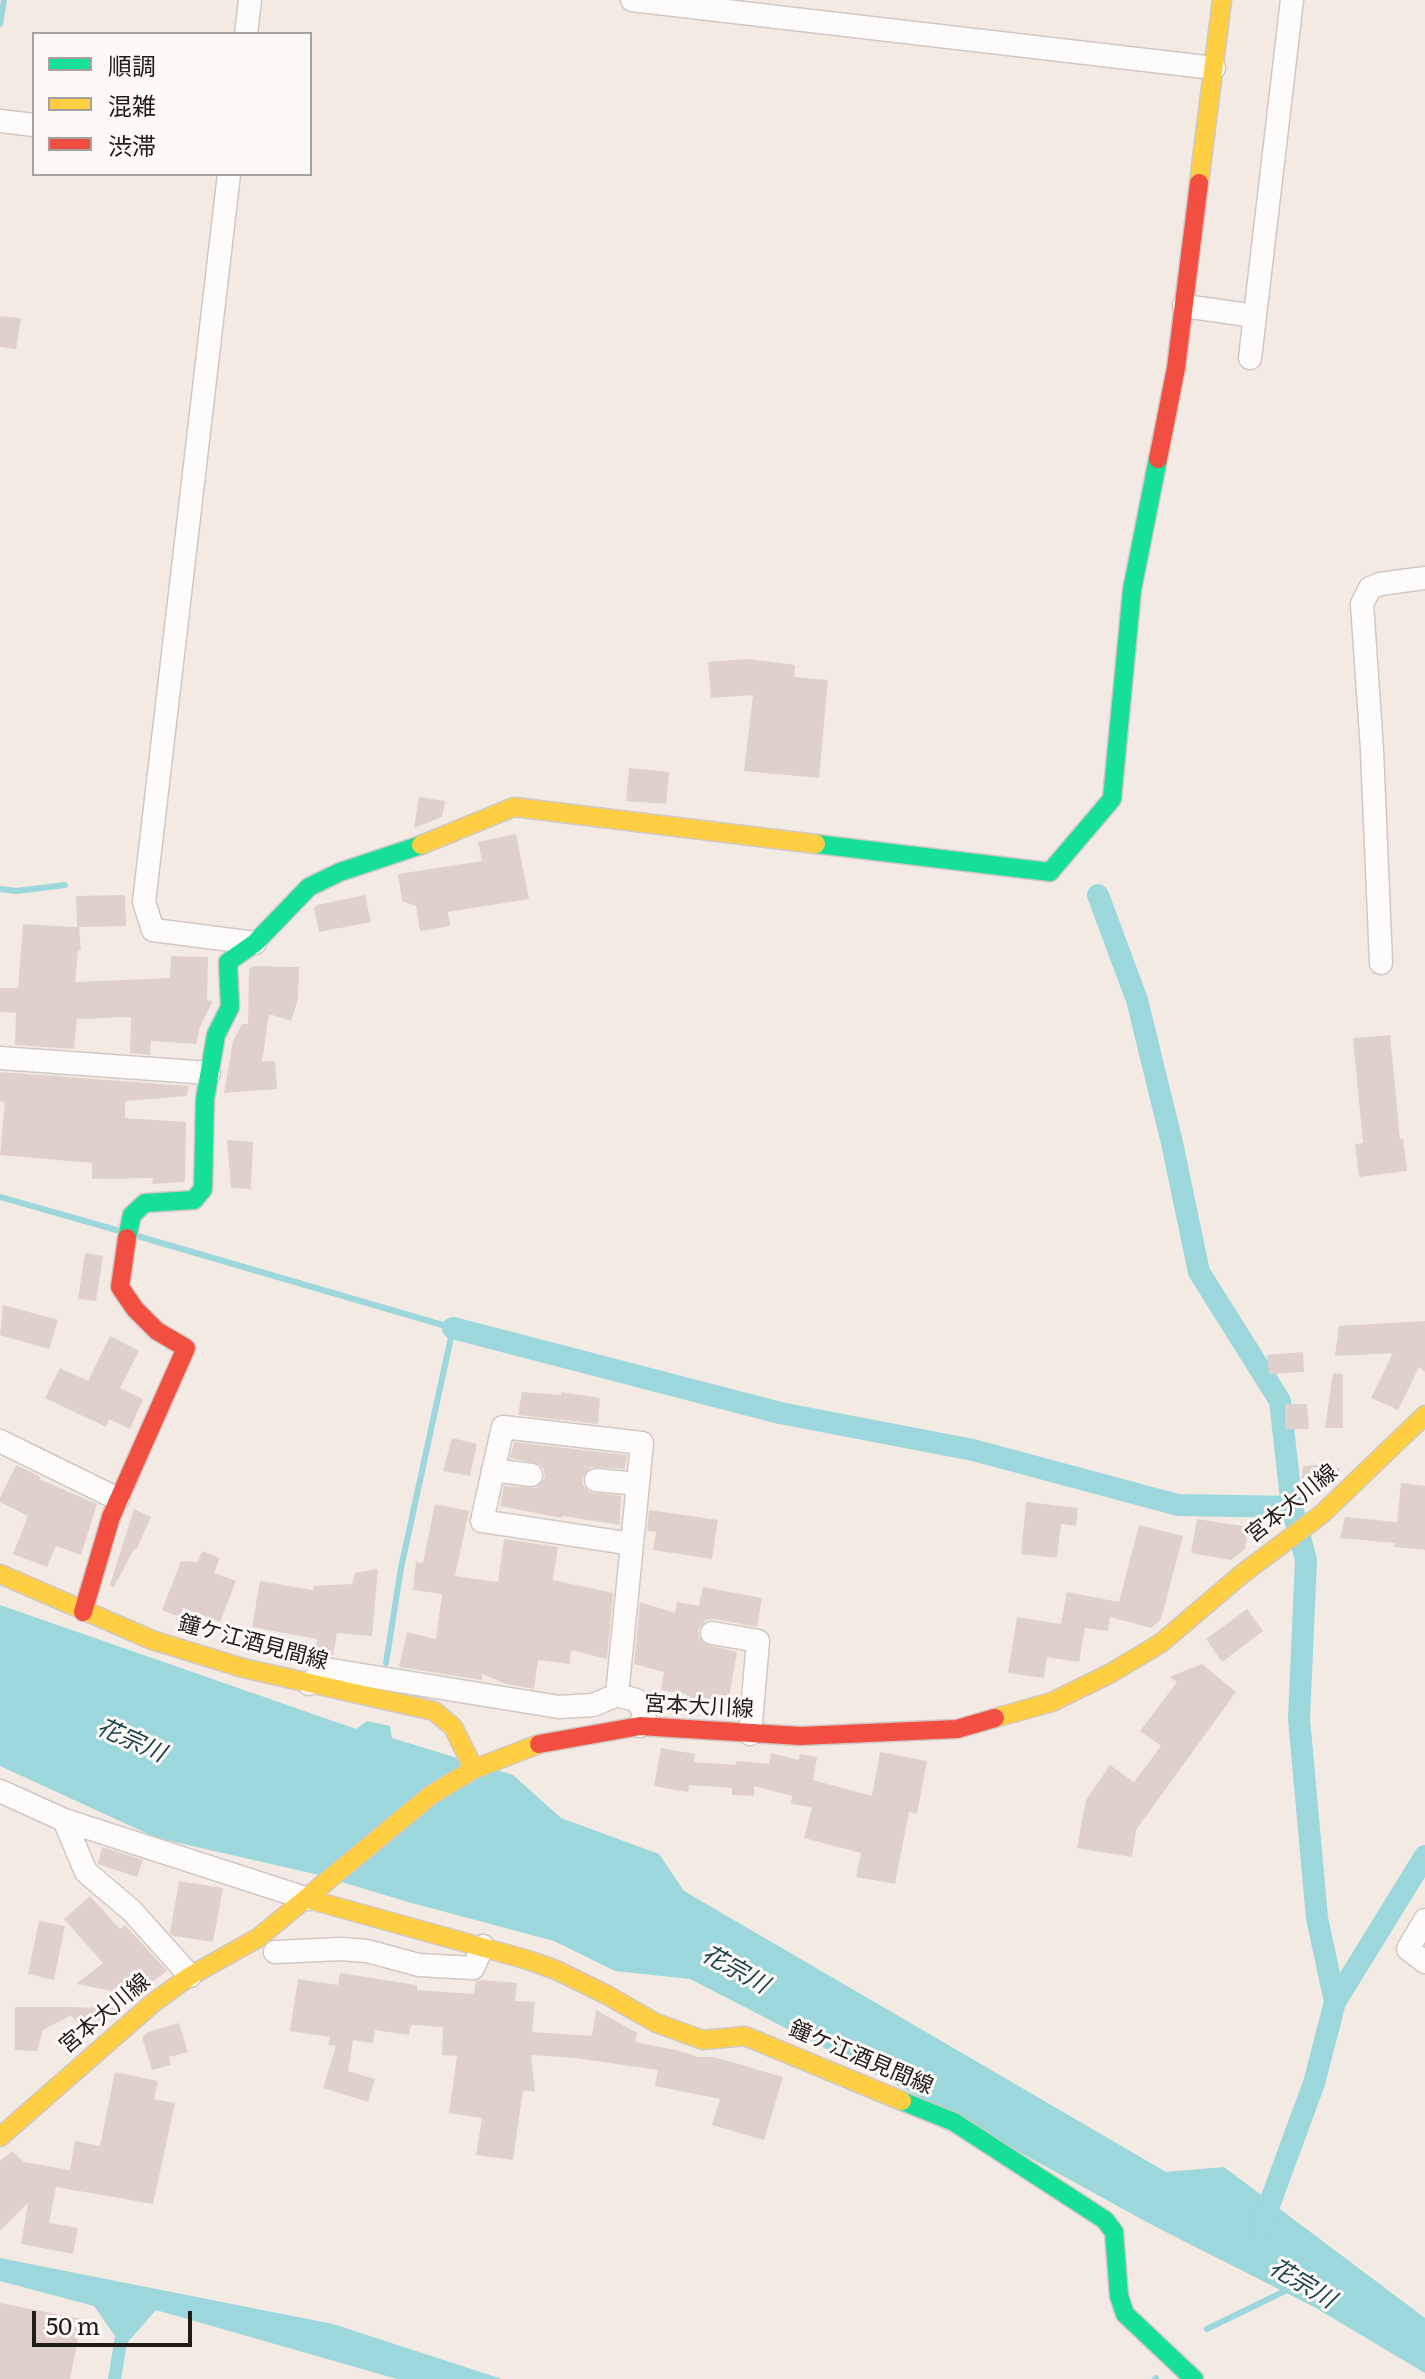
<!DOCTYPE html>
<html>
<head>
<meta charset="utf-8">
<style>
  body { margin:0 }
  #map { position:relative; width:1425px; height:2379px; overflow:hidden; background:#f4eae4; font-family:Literata,"Noto Sans JP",serif }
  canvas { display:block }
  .legend { position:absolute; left:32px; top:32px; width:280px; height:144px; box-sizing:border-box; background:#fdf9f7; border:2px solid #a5a19e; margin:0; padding:10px 14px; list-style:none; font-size:24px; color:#221c18 }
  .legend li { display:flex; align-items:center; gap:16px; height:40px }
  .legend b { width:40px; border:2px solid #a5a19e }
  .scale { position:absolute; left:32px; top:2311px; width:160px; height:36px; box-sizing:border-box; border:4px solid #221c18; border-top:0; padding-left:10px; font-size:24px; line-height:28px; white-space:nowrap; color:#221c18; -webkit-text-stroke:6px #fdf9f7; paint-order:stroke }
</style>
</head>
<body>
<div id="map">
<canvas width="1425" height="2379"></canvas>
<ul class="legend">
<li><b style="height:10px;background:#16e098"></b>順調</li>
<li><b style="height:10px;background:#ffcf43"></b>混雑</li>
<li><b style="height:10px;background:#f24e42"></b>渋滞</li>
</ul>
<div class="scale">50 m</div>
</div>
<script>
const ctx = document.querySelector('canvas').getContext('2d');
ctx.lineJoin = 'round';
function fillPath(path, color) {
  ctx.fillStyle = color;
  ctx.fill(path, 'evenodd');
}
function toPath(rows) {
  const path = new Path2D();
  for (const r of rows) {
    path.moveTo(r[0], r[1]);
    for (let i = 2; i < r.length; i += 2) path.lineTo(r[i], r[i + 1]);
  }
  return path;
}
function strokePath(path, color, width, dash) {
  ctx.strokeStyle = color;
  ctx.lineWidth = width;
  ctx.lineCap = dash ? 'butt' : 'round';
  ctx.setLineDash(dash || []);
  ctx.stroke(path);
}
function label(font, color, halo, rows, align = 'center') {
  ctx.font = font + ' Literata,"Noto Sans JP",serif';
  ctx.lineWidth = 6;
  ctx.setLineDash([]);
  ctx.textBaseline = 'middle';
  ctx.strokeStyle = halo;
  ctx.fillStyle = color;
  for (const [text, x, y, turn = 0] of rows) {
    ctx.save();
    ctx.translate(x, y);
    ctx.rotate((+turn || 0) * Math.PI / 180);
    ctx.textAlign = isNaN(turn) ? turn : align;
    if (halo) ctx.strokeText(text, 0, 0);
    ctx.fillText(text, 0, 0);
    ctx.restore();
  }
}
fillPath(toPath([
  [0,1605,356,1729,367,1721,390,1726,392,1738,513,1775,561,1818,659,1854,684,1891,1166,2172,1224,2167,1425,2318,1425,2373,1314,2307,1154,2226,912,2093,690,1979,615,1971,554,1941,408,1902,315,1874,157,1838,0,1766],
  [0,2258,333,2324,502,2379,397,2379,156,2310,127,2343,121,2379,108,2379,115,2336,94,2306,0,2281]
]), '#9bd7db');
strokePath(toPath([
  [0,24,4,0],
  [0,889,16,891,65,885],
  [0,1197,120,1231],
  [134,1235,453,1328,401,1568,386,1663],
  [1207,2329,1287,2290],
  [1155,2379,1156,2378]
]), '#9bd7db', 6);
strokePath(toPath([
  [1098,895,1137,1000,1172,1143,1199,1272,1280,1401,1292,1507,1306,1560,1299,1719,1317,1918,1335,2002,1314,2083,1260,2230],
  [453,1328,780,1413,973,1450,1178,1505,1292,1507],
  [1335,2002,1425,1856]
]), '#9bd7db', 22);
fillPath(toPath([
  [0,316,21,318,16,349,0,347],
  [748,659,795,665,794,677,828,680,819,778,744,771,753,695,711,698,708,662],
  [629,768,669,772,666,804,626,801],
  [419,797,445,801,442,817,414,828],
  [516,834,529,899,448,912,450,926,420,931,416,906,402,901,398,874,482,861,478,842],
  [125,895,126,926,79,927,81,950,78,951,75,982,170,978,171,956,208,957,207,1000,212,1001,212,1003,200,1027,196,1044,151,1041,150,1055,130,1053,131,1017,77,1019,74,1049,15,1045,16,1013,0,1012,0,988,18,988,23,924,77,927,76,896],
  [365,895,371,922,319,932,314,908,317,905],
  [254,966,299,967,298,999,291,1021,269,1014,262,1062,275,1061,277,1089,224,1093,233,1041,242,1024,248,1024,249,969],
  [1390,1035,1400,1139,1403,1139,1407,1171,1359,1177,1355,1144,1363,1143,1353,1038],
  [0,1072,189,1086,187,1096,125,1101,125,1118,186,1122,185,1182,152,1184,153,1178,92,1179,92,1163,0,1155,5,1102,0,1101],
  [227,1140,253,1142,251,1189,231,1188],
  [85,1253,103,1256,96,1301,78,1299],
  [3,1305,58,1320,49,1349,0,1335],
  [1425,1321,1425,1372,1419,1367,1398,1410,1371,1398,1393,1353,1335,1356,1339,1326],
  [110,1336,139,1351,120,1388,143,1399,130,1429,109,1419,106,1427,45,1398,60,1368,88,1381],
  [1303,1352,1304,1372,1269,1374,1267,1355],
  [1333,1373,1343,1374,1343,1428,1325,1428],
  [522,1392,561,1395,561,1392,600,1398,598,1424,518,1415],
  [1285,1404,1307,1404,1309,1429,1285,1429],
  [452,1438,477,1444,470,1476,443,1471],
  [514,1442,627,1455,625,1469,591,1467,582,1478,583,1485,589,1492,621,1496,620,1525,562,1516,562,1518,500,1506,504,1486,536,1488,545,1478,544,1470,539,1464,510,1458],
  [16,1465,41,1477,39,1479,97,1504,81,1555,56,1546,47,1567,13,1554,28,1516,0,1502,0,1498],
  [1320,1465,1340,1468,1339,1472,1324,1487,1301,1484,1303,1466],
  [1401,1483,1425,1486,1425,1550,1394,1547,1395,1543,1340,1538,1345,1517,1397,1522],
  [1026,1502,1078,1508,1076,1526,1061,1524,1057,1558,1021,1554],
  [435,1504,469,1511,455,1576,498,1582,504,1539,558,1547,553,1580,613,1593,607,1659,571,1650,570,1664,538,1660,534,1689,506,1684,482,1674,482,1680,399,1667,407,1632,436,1639,442,1594,413,1590,416,1562,423,1563],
  [134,1509,151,1517,136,1550,134,1549,114,1587,110,1585],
  [649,1510,718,1520,712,1559,653,1550,656,1532,647,1531],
  [1197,1519,1249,1527,1245,1549,1231,1560,1191,1553],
  [1139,1525,1183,1536,1161,1619,1151,1628,1110,1617,1108,1631,1085,1628,1079,1662,1047,1657,1044,1678,1008,1673,1017,1617,1061,1624,1067,1592,1119,1602],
  [202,1551,220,1558,214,1573,236,1581,220,1622,183,1608,180,1617,162,1610,181,1561,198,1562],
  [378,1569,372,1636,337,1633,333,1655,315,1652,317,1639,252,1627,260,1581,313,1590,314,1586,352,1584,355,1573],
  [703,1587,762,1598,757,1627,714,1619,706,1620,698,1630,699,1637,704,1644,737,1652,727,1709,685,1702,687,1694,661,1690,664,1672,634,1664,640,1602,675,1613,677,1602,699,1606],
  [1247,1609,1263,1631,1222,1662,1206,1639],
  [1202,1664,1236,1692,1136,1830,1132,1857,1077,1848,1086,1800,1110,1765,1134,1782,1161,1746,1140,1731,1177,1682,1169,1677],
  [661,1748,695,1754,694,1762,736,1765,736,1761,769,1764,771,1753,799,1760,800,1754,817,1757,813,1780,872,1796,880,1752,927,1761,917,1814,909,1812,895,1884,856,1877,861,1853,804,1838,812,1807,791,1804,792,1796,754,1786,754,1796,732,1795,732,1788,689,1785,688,1792,654,1786],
  [102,1847,143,1860,137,1877,98,1864],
  [179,1881,223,1888,213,1942,173,1936,170,1933],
  [90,1896,120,1929,125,1925,167,1971,134,1995,76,1984,103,1963,64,1919],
  [39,1921,65,1926,54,1980,28,1974],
  [340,1973,417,1985,417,1990,474,1994,476,1981,481,1980,517,1983,515,2001,535,2002,532,2032,592,2036,596,2010,637,2033,635,2042,680,2051,698,2057,714,2057,783,2077,764,2140,712,2125,720,2099,655,2086,658,2070,575,2058,531,2055,535,2092,523,2090,513,2160,476,2155,482,2118,449,2113,457,2056,442,2055,443,2027,411,2025,409,2035,375,2030,373,2043,353,2040,348,2071,375,2079,368,2102,323,2088,336,2046,328,2045,330,2037,290,2031,298,1979,338,1985],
  [15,2007,65,2007,117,2008,84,2032,71,2015,43,2030,37,2051,15,2050],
  [179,2023,188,2052,169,2057,171,2065,152,2070,142,2037,148,2032],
  [115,2072,158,2081,154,2099,175,2103,153,2204,56,2187,49,2223,78,2228,73,2254,21,2244,28,2203,0,2231,0,2161,12,2151,24,2162,70,2170,75,2141,100,2146],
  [0,2303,82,2319,70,2379,0,2379]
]), '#e0d0cc');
const street = toPath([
  [632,0,1214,68],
  [246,34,250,0],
  [0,121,34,125],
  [229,174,144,902,153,930,255,943],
  [1184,306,1255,316],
  [1250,358,1292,0],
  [1381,963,1372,750,1362,604,1370,588,1380,584,1425,578],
  [0,1058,209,1073],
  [0,1441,118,1499],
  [493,1470,531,1475],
  [596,1480,638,1484],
  [712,1633,758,1641,750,1734],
  [309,1684,325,1669,559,1707,593,1705,617,1695,636,1700,645,1713,640,1726],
  [617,1695,632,1544,642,1443,503,1427,482,1521,632,1544],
  [0,1791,64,1820,86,1872,132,1911,190,1976],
  [64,1820,308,1899],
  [1425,1920,1408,1949,1425,1962],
  [275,1952,341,1949,367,1951,419,1965,473,1968,483,1946]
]);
const fast = toPath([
  [816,844,1050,872,1112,799,1132,590,1158,459],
  [127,1238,132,1215,145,1203,194,1200,203,1189,205,1099,216,1035,230,1007,228,962,255,943,309,887,340,872,421,845],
  [902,2101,954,2122,1105,2220,1114,2232,1119,2296,1125,2314,1194,2379]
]);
const slow = toPath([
  [1199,183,1222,0],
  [421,845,514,807,816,844],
  [0,1574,152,1640,243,1668,434,1711,453,1727,474,1769],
  [995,1718,1052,1702,1111,1673,1161,1643,1242,1574,1322,1514,1425,1415],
  [308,1899,528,1960,556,1970,607,1995,656,2023,703,2040,745,2036,902,2101],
  [0,2137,153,2003,190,1976,258,1938,431,1795,474,1769,539,1744]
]);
const jam = toPath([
  [1158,459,1176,368,1199,183],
  [83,1612,111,1517,186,1348,157,1331,135,1309,120,1287,127,1238],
  [539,1744,640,1726,800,1736,957,1729,995,1718]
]);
strokePath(street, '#d0c8c4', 25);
strokePath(fast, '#d0c8c4', 21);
strokePath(slow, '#d0c8c4', 21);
strokePath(jam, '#d0c8c4', 21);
strokePath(street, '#fdfcfb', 22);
strokePath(fast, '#16e098', 18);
strokePath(slow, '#ffcf43', 18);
strokePath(jam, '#f24e42', 18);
label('22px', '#221c18', '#fdf9f7', [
  ["宮本大川線",1292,1504,-39],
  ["鐘ケ江酒見間線",253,1643,15],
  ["宮本大川線",699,1707,3],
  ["宮本大川線",105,2014,-40],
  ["鐘ケ江酒見間線",861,2058,23]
]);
label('italic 24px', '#1a4448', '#fdf9f7', [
  ["花宗川",131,1741,24],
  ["花宗川",735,1970,29],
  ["花宗川",1302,2284,31]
]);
</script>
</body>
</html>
